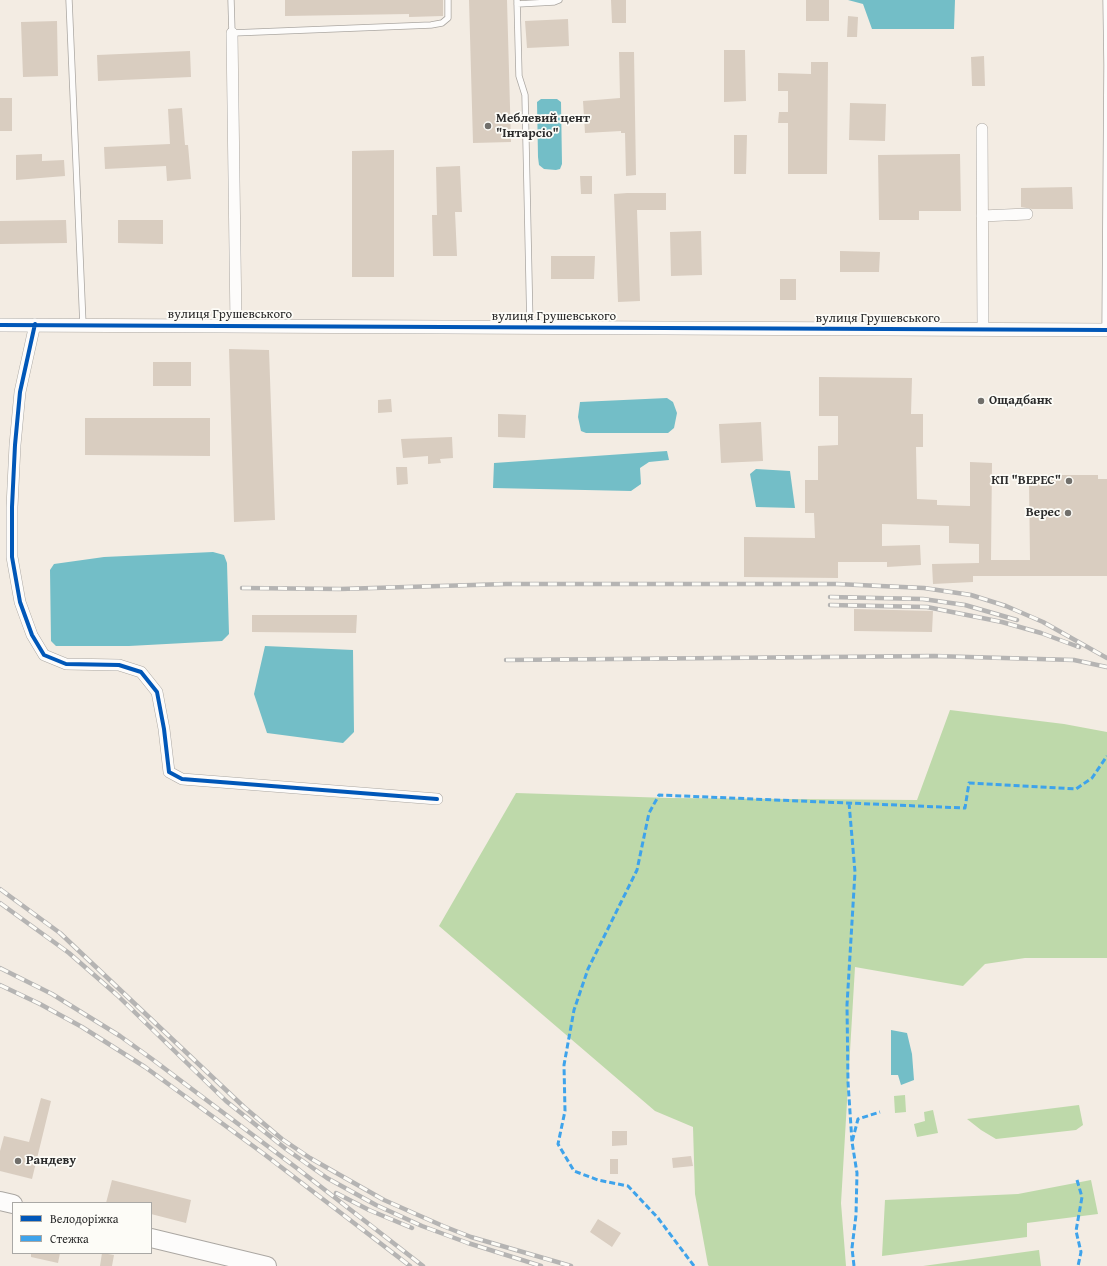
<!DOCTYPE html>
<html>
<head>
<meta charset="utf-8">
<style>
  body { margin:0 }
  #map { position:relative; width:1107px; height:1266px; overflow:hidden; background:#f3ece3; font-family:"Gentium Book Plus",serif }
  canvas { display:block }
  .legend { position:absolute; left:12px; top:1202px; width:140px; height:52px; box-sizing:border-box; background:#fdfcf7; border:1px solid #a9a8a5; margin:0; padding:5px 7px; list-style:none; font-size:12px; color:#2b2b2b }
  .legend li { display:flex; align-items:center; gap:8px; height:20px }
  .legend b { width:20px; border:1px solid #a9a8a5 }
</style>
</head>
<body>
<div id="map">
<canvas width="1107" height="1266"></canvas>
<ul class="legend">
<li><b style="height:5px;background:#0057b8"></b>Велодоріжка</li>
<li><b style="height:5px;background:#3ea3eb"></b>Стежка</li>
</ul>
</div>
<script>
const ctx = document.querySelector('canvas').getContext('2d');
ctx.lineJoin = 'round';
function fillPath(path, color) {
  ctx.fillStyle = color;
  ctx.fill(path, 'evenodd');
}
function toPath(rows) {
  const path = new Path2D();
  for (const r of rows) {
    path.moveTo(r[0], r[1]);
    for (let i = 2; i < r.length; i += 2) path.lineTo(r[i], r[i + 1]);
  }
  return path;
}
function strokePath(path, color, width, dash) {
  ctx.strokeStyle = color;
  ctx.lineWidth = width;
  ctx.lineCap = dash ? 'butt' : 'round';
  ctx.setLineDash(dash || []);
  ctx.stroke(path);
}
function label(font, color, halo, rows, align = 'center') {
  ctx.font = font + ' "Gentium Book Plus",serif';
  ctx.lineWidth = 3.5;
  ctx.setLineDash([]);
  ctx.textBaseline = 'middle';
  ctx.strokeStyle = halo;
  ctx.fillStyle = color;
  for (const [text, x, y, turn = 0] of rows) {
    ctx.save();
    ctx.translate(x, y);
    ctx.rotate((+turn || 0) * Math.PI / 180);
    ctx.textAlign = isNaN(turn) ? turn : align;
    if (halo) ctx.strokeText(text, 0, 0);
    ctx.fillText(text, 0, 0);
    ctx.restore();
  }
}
fillPath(toPath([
  [950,710,1064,724,1107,732,1107,958,1025,958,985,964,963,986,855,967,841,1203,846,1266,709,1266,708,1265,695,1194,693,1127,655,1111,439,926,516,793,669,798,917,800],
  [905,1095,906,1112,895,1113,894,1096],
  [1079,1105,1083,1125,1076,1130,996,1139,981,1130,967,1119],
  [933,1110,938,1133,917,1137,914,1124,925,1121,924,1112],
  [1091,1180,1098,1214,1027,1223,1027,1237,882,1256,885,1200,1018,1194],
  [1039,1250,1041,1266,923,1266]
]), '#bed9aa');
fillPath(toPath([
  [848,0,955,0,954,29,872,29,863,4],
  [541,99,557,99,561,102,562,164,560,169,556,170,544,169,539,165,538,157,537,102],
  [667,398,673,402,677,413,674,428,668,433,586,433,581,431,578,417,580,402],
  [667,451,669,460,649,462,640,468,641,484,631,491,493,488,494,463],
  [756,469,790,471,795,508,756,507,750,474],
  [213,552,224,555,227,563,229,634,222,641,129,646,56,646,51,641,50,570,54,564,104,557],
  [265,646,353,650,354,732,343,743,267,733,254,694],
  [891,1030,907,1033,912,1054,914,1080,901,1085,898,1075,891,1075]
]), '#73bec7');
fillPath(toPath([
  [285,0,443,0,443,16,409,17,409,14,285,16],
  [469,0,507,0,511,142,473,143],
  [611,0,626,0,626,23,612,23],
  [806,0,829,0,829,21,806,21],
  [848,16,858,17,857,37,847,37],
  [568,19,569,46,527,48,525,21],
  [57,21,58,76,23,77,21,22],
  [724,50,745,50,746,101,724,102],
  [190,51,191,77,98,81,97,55],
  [619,52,634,52,636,175,626,176,625,133,621,133,621,131,585,133,583,101,620,98],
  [984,56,985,86,972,86,971,57],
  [811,62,828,62,827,174,788,174,788,123,778,123,779,112,788,112,788,91,778,91,778,73,811,74],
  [0,98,12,98,12,131,0,131],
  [850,103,886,104,885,141,849,140],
  [182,108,185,145,188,145,191,179,167,181,166,166,105,169,104,147,170,144,168,109],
  [734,135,747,135,746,174,734,174],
  [394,150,394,277,352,277,352,151],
  [42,154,42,161,64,160,65,176,16,180,16,155],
  [960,154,961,211,919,211,919,220,879,220,878,155],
  [460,166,462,212,455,212,457,256,433,256,432,215,437,215,436,167],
  [580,176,592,176,592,194,581,194],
  [1072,187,1073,209,1032,209,1021,207,1021,188],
  [627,193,666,193,666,210,637,210,640,301,618,302,614,194],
  [66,220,67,243,0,244,0,221],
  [118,220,163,220,163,244,118,243],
  [701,231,702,275,671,276,670,232],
  [840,251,880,252,879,272,840,272],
  [551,256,595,256,594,279,551,279],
  [780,279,796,279,796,300,780,300],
  [229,349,269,350,275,520,234,522],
  [153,362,191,362,191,386,153,386],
  [819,377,912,378,911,414,923,414,923,447,916,447,917,499,937,500,937,505,970,506,970,462,992,463,991,560,1030,560,1029,480,1048,479,1048,475,1098,475,1098,479,1107,479,1107,576,973,576,973,582,933,584,932,564,979,563,979,544,949,543,949,526,882,524,882,546,920,545,921,565,887,567,887,562,838,562,838,578,744,577,744,537,815,538,814,513,805,513,805,480,818,480,818,446,838,445,838,416,819,416],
  [391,399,392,412,378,413,378,400],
  [498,414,526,415,525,438,498,437],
  [85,418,210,418,210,456,85,455],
  [761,422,763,461,721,463,719,424],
  [452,437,453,458,440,459,441,463,428,464,428,456,403,458,401,439],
  [396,467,407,467,408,484,397,485],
  [854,609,933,611,932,632,854,631],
  [252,615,357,615,356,633,252,632],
  [41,1098,51,1101,32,1179,0,1171,0,1151,4,1136,29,1142],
  [612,1131,627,1131,627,1145,612,1146],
  [691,1156,693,1166,673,1168,672,1158],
  [610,1159,618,1159,618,1174,610,1174],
  [112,1180,191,1200,186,1223,151,1214,151,1203,106,1203],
  [598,1219,621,1233,612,1247,590,1232],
  [31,1253,60,1253,58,1263,31,1257],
  [102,1253,114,1255,112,1266,100,1266]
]), '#d9cdc0');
const service = toPath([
  [69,0,83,325],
  [231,0,232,33,431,25,442,23,448,18,448,0],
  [517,0,519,76,525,95,530,327],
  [517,4,554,2,559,0],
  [1105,330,1107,65,1106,0]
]);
const minor = toPath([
  [232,33,236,325],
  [982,129,983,330],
  [982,216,1027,214],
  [35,324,20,392,15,445,12,507,12,557,20,602,32,635,44,655,66,664,119,665,141,672,157,692,164,729,169,772,182,779,437,799]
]);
const tertiary = toPath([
  [0,325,1107,330]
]);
const trunk = toPath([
  [0,1201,13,1204],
  [151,1238,267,1266]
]);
strokePath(service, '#aba7a2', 7);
strokePath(minor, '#aba7a2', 12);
strokePath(tertiary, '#aba7a2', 14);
strokePath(trunk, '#aba7a2', 20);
strokePath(service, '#fdfcfb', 5.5);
strokePath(minor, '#fdfcfb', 11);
strokePath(tertiary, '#fdfcfb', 13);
strokePath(trunk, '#fdfcfb', 18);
const rail = toPath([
  [242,588,340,589,506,584,837,584,924,588,971,595,1006,606,1043,622,1107,658],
  [830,597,923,599,965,605,1017,620],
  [830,605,927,607,1002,622,1041,633,1079,647],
  [506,660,934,656,1074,660,1107,667],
  [0,889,60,933,244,1107,282,1139,310,1158,384,1200,443,1226,471,1237,571,1266],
  [0,903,69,953,117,995,226,1101,286,1149,327,1178,376,1205,422,1226,468,1243,541,1266],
  [0,968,52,994,120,1036,152,1059,298,1169,423,1266],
  [0,985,40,1004,82,1027,145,1067,264,1154,410,1266],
  [336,1193,369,1210,412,1228]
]);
strokePath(rail, '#b5b4b3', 4.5);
strokePath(rail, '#fdfcf7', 3, [9]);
strokePath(toPath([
  [849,803,855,872,847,1005,848,1082,852,1142],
  [1077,1180,1082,1197,1076,1231,1081,1252,1078,1266],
  [694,1266,658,1218,628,1186,598,1180,574,1171,558,1144,565,1111,564,1065,574,1010,588,969,637,870,649,813,659,795,965,808,969,783,1076,789,1092,778,1107,756],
  [854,1266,852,1248,856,1215,857,1173,852,1142,858,1119,880,1112]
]), '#3ea3eb', 3, [6, 3]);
strokePath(toPath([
  [35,324,20,392,15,445,12,507,12,557,20,602,32,635,44,655,66,664,119,665,141,672,157,692,164,729,169,772,182,779,437,799],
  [0,325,1107,330]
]), '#0057b8', 4);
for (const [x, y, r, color] of [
  [488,126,4,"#716f6b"],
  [981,401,4,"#716f6b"],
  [1069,481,4,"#716f6b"],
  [1068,513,4,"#716f6b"],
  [18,1161,4,"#716f6b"]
]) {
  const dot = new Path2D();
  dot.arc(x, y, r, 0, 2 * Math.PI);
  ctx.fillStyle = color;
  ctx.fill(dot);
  strokePath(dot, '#fdfcf7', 1.5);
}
label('bold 13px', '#2b2b2b', '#fdfcf7', [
  ["Меблевий цент",496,119],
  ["\"Інтарсіо\"",496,134],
  ["Ощадбанк",989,401],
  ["КП \"ВЕРЕС\"",1061,481,"right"],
  ["Верес",1060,513,"right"],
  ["Рандеву",26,1161]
], 'left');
label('13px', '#2b2b2b', '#fdfcf7', [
  ["вулиця Грушевського",230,315],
  ["вулиця Грушевського",554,317],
  ["вулиця Грушевського",878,319]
]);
</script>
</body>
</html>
